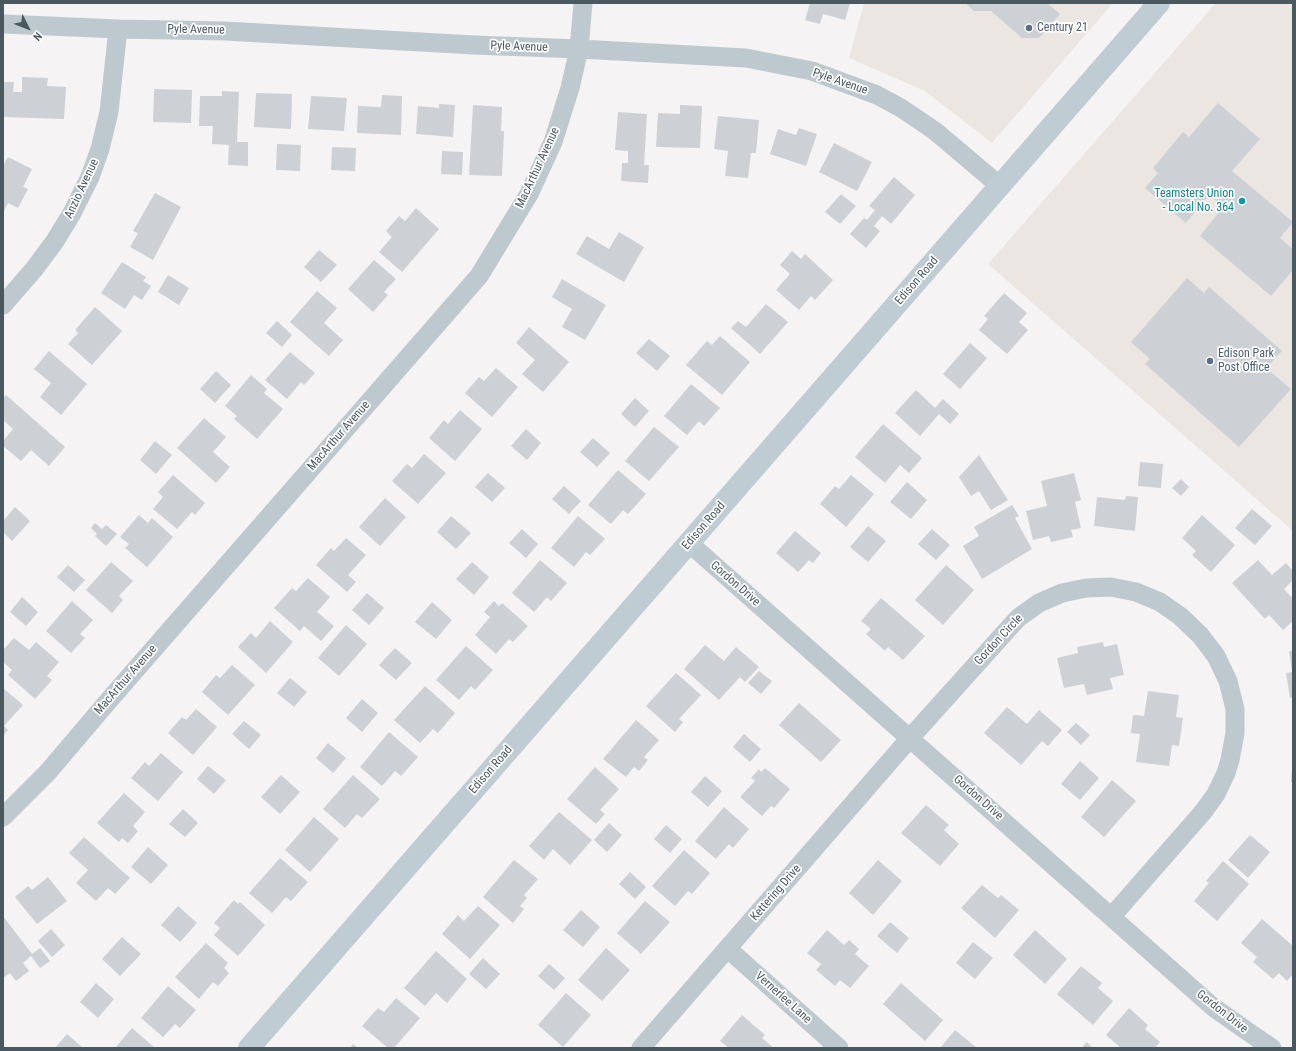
<!DOCTYPE html>
<html>
<head>
<meta charset="utf-8">
<style>
  body { margin:0 }
  #map { position:relative; width:1296px; height:1051px; overflow:hidden; background:#f5f3f3; font-family:"Roboto Condensed",sans-serif }
  canvas { display:block }
  .frame { position:absolute; inset:0; border:4px solid #4a5960; pointer-events:none }
  .north { position:absolute; left:8px; top:8px; width:40px; height:40px; -webkit-text-stroke:3px #fff; paint-order:stroke; rotate:132deg; font-size:11px; font-weight:700; line-height:16px; text-align:center; color:#4a5960 }
  .north::after { content:''; display:block; margin:auto; width:14px; height:18px; background:#4a5960; clip-path:polygon(50% 0,100% 100%,50% 72%,0 100%) }
</style>
</head>
<body>
<div id="map">
<canvas width="1296" height="1051"></canvas>
<div class="frame"></div>
<div class="north">N</div>
</div>
<script>
const ctx = document.querySelector('canvas').getContext('2d');
ctx.lineJoin = 'round';
function fillPath(path, color) {
  ctx.fillStyle = color;
  ctx.fill(path, 'evenodd');
}
function toPath(rows) {
  const path = new Path2D();
  for (const r of rows) {
    path.moveTo(r[0], r[1]);
    for (let i = 2; i < r.length; i += 2) path.lineTo(r[i], r[i + 1]);
  }
  return path;
}
function strokePath(path, color, width, dash) {
  ctx.strokeStyle = color;
  ctx.lineWidth = width;
  ctx.lineCap = dash ? 'butt' : 'round';
  ctx.setLineDash(dash || []);
  ctx.stroke(path);
}
function label(font, color, halo, rows, align = 'center') {
  ctx.font = font + ' "Roboto Condensed",sans-serif';
  ctx.lineWidth = 3.5;
  ctx.setLineDash([]);
  ctx.textBaseline = 'middle';
  ctx.strokeStyle = halo;
  ctx.fillStyle = color;
  for (const [text, x, y, turn = 0] of rows) {
    ctx.save();
    ctx.translate(x, y);
    ctx.rotate((+turn || 0) * Math.PI / 180);
    ctx.textAlign = isNaN(turn) ? turn : align;
    if (halo) ctx.strokeText(text, 0, 0);
    ctx.fillText(text, 0, 0);
    ctx.restore();
  }
}
fillPath(toPath([
  [864,3,1113,3,992,143,925,91,849,58],
  [1216,3,1293,3,1293,531,988,264]
]), '#ebe6e1');
fillPath(toPath([
  [810,3,850,3,845,20,823,14,820,24,805,20],
  [965,3,1047,3,1060,14,1039,38,1022,38,991,11,974,11],
  [22,77,48,78,47,86,66,87,64,119,3,117,3,82,14,82,13,92,22,92],
  [154,89,192,90,191,123,153,122],
  [222,91,239,92,237,142,248,142,248,166,228,165,229,145,212,144,213,126,199,126,200,96,222,96],
  [256,93,292,94,291,129,254,127],
  [382,95,402,96,401,135,357,133,358,106,381,107],
  [311,96,347,98,344,131,308,129],
  [1218,103,1260,139,1232,171,1293,222,1280,238,1293,249,1293,270,1271,296,1200,236,1223,207,1209,195,1186,223,1145,188,1158,173,1153,168,1183,132,1189,137],
  [439,104,455,105,453,137,416,134,418,106,439,108],
  [473,105,502,107,501,131,504,131,502,176,469,175],
  [680,105,702,106,700,148,656,147,658,113,680,114],
  [618,112,647,114,644,165,649,165,648,183,621,181,622,163,628,163,628,151,615,150],
  [718,116,759,120,756,153,751,153,748,178,725,176,728,151,714,149],
  [799,128,817,134,806,166,770,154,778,129,796,135],
  [834,143,872,162,857,191,819,172],
  [277,144,301,145,300,171,276,170],
  [332,147,356,148,355,171,331,170],
  [442,151,463,152,462,175,441,174],
  [8,157,32,169,23,187,28,189,18,208,8,203,3,213,3,166],
  [894,177,915,195,891,224,882,216,874,226,880,231,866,248,850,234,864,218,867,220,875,210,869,206],
  [155,193,181,207,153,260,130,247,138,233,133,231],
  [841,194,856,206,840,224,825,212],
  [416,208,439,229,402,272,379,252,392,237,386,231,399,216,405,221],
  [619,232,644,247,624,282,576,254,587,236,609,249],
  [319,250,337,265,321,282,304,267],
  [792,251,801,259,805,254,833,280,815,300,811,296,799,310,776,290,790,274,780,265],
  [374,260,396,279,384,292,388,295,373,312,348,289],
  [122,262,146,277,143,281,151,286,142,300,134,295,125,309,101,293],
  [168,275,189,288,179,305,158,292],
  [1187,278,1204,293,1209,287,1282,351,1266,368,1291,389,1239,447,1145,364,1150,359,1131,342],
  [562,279,606,305,585,340,562,327,572,309,552,297],
  [317,291,337,308,324,323,343,340,329,356,290,322],
  [1004,293,1027,313,1019,322,1028,330,1007,354,979,330,988,319,984,316],
  [766,304,788,322,760,354,731,328,738,321,746,327],
  [95,307,122,331,92,365,68,344,78,333,75,330],
  [277,321,292,335,282,347,266,333],
  [529,327,569,362,543,392,522,374,535,360,516,343],
  [720,336,750,362,722,395,686,365,707,341,712,345],
  [649,339,670,356,657,371,636,353],
  [970,343,987,358,960,389,943,374],
  [49,351,87,384,61,415,40,397,51,383,34,369],
  [290,352,315,373,304,385,301,382,287,399,265,380],
  [496,368,518,387,492,417,465,393,479,377,484,381],
  [216,371,231,385,215,403,200,389],
  [251,375,267,389,264,393,283,409,257,439,234,419,237,416,225,406],
  [691,384,720,408,704,426,699,421,687,435,664,416],
  [916,390,935,408,943,399,959,414,950,424,939,414,920,436,895,413],
  [6,395,65,447,49,466,31,450,21,461,3,446,3,441,13,429,3,420,3,398],
  [635,398,649,411,635,427,621,414],
  [460,410,482,429,455,461,429,438,444,420,448,424],
  [204,418,226,437,213,452,230,467,216,483,177,448],
  [883,424,922,458,909,473,900,465,885,483,855,457],
  [654,427,679,447,649,481,625,461],
  [526,429,541,443,527,460,511,446],
  [593,438,610,453,597,467,580,452],
  [155,441,172,455,156,474,140,460],
  [424,454,446,473,418,504,392,481,407,464,412,468],
  [979,455,1008,500,991,510,979,491,971,496,959,477],
  [1140,462,1163,464,1161,488,1138,486],
  [618,470,646,494,628,514,623,510,611,524,588,505],
  [488,473,505,488,492,502,475,487],
  [1074,473,1081,500,1075,502,1081,528,1071,530,1073,537,1051,542,1049,536,1033,540,1026,511,1047,506,1041,481],
  [173,475,205,503,195,515,192,512,177,529,153,509,163,497,158,492],
  [851,475,874,494,846,527,820,504,835,486,839,489],
  [1181,479,1189,487,1181,496,1172,488],
  [907,482,927,500,911,519,890,502],
  [564,486,581,501,569,514,552,499],
  [1126,496,1138,497,1135,531,1094,526,1097,497,1125,500],
  [385,498,406,517,380,546,359,527],
  [1012,505,1019,516,1015,518,1032,549,982,579,963,546,979,536,974,527],
  [15,507,30,521,12,541,3,532,3,521],
  [1252,509,1272,526,1255,545,1235,528],
  [139,515,148,523,152,518,173,537,147,567,125,548,129,544,120,537],
  [1202,515,1235,545,1211,572,1192,555,1196,551,1182,538],
  [451,516,471,533,456,549,437,532],
  [578,516,605,539,590,555,586,552,574,567,551,548],
  [95,523,102,529,106,525,117,534,106,546,95,536,97,534,91,528],
  [868,526,886,541,868,562,850,547],
  [522,529,538,544,526,558,509,543],
  [932,529,950,545,936,560,918,544],
  [795,531,821,553,813,563,809,560,798,572,776,553],
  [346,538,366,555,348,575,356,582,347,592,316,565,331,548,334,551],
  [540,560,567,583,551,601,547,597,534,612,512,593],
  [1258,560,1272,575,1286,563,1293,571,1293,580,1284,589,1293,599,1293,621,1283,630,1269,615,1265,619,1232,583],
  [111,562,133,581,119,596,123,600,112,613,86,590],
  [472,562,489,577,474,595,456,579],
  [68,565,85,580,74,592,57,577],
  [946,565,974,590,943,625,915,600],
  [308,578,330,597,317,612,334,626,321,641,304,626,300,631,274,608,292,588,296,591],
  [367,593,384,608,369,625,352,610],
  [22,597,38,612,26,626,10,612],
  [881,598,925,636,903,660,888,647,885,651,866,634,871,629,861,621],
  [72,601,93,620,80,634,85,638,71,653,46,631],
  [494,601,499,606,502,603,528,626,513,642,509,639,496,654,475,635,490,617,484,612],
  [432,602,452,620,436,639,415,622],
  [270,621,293,642,266,673,238,647,251,633,256,638],
  [346,625,367,644,339,676,318,658],
  [14,638,29,650,36,642,59,662,47,676,52,680,35,699,8,675,12,670,3,662,3,650],
  [1103,642,1104,647,1117,644,1124,675,1110,678,1113,689,1087,695,1084,684,1064,688,1057,658,1078,653,1077,647],
  [705,645,724,661,736,647,759,667,745,682,740,677,719,700,684,669],
  [466,646,493,670,475,690,471,686,459,700,436,680],
  [395,648,412,663,396,680,379,665],
  [1289,651,1293,651,1293,697,1290,698,1286,673,1292,672],
  [232,665,255,685,228,715,202,692,216,675,220,678],
  [759,671,772,681,761,694,748,683],
  [676,673,701,695,679,719,683,722,675,732,646,706],
  [290,678,307,692,294,707,277,693],
  [425,686,455,713,438,733,433,729,420,743,394,720],
  [3,688,23,705,4,726,8,730,3,736],
  [1148,691,1179,695,1176,717,1183,718,1179,746,1172,745,1169,766,1136,762,1140,734,1131,733,1133,715,1144,716],
  [362,699,378,713,362,732,346,718],
  [799,703,841,740,821,762,779,725],
  [1007,707,1027,724,1039,710,1062,730,1048,746,1042,741,1021,765,984,733],
  [196,709,217,727,193,755,168,733,182,717,186,720],
  [636,720,659,740,644,757,648,760,639,771,634,767,626,777,603,759],
  [244,721,261,735,249,749,232,734],
  [1076,723,1090,735,1081,745,1067,732],
  [389,732,418,757,401,776,395,771,382,786,360,767],
  [744,734,761,749,750,762,733,747],
  [328,743,346,758,333,773,316,758],
  [161,753,183,772,158,801,131,778,145,762,149,766],
  [1080,761,1099,778,1080,800,1061,784],
  [208,766,226,780,214,794,197,779],
  [595,767,619,789,600,810,605,814,596,824,567,799],
  [765,768,790,789,774,808,771,806,762,816,740,797,755,781,751,778,759,769,761,772],
  [1292,769,1293,769,1293,782,1291,782],
  [281,775,300,792,280,814,261,797],
  [353,775,380,799,362,818,357,814,345,828,323,809],
  [705,776,722,791,708,807,691,792],
  [1112,780,1136,801,1104,837,1081,817],
  [124,793,145,812,133,826,138,831,128,843,122,838,119,842,97,823],
  [926,805,949,825,944,830,959,844,940,866,901,833],
  [724,807,749,829,733,848,729,844,716,859,695,841],
  [183,809,198,823,185,837,169,824],
  [559,812,592,840,570,865,553,849,544,860,529,846],
  [314,817,339,839,310,872,285,850],
  [609,823,622,835,607,852,594,840],
  [666,825,682,839,670,853,654,839],
  [1250,835,1270,852,1248,878,1228,860],
  [84,837,130,878,115,894,108,888,96,901,76,883,88,870,69,853],
  [148,847,168,865,151,884,131,867],
  [684,850,710,873,692,894,688,891,675,906,652,886],
  [280,858,308,882,291,901,286,897,272,913,249,893],
  [514,860,538,879,524,895,527,898,520,906,524,909,513,923,483,897],
  [878,860,902,881,873,915,849,893],
  [1223,861,1249,884,1217,921,1194,901,1209,883,1206,881],
  [630,872,646,887,635,899,619,884],
  [48,877,67,901,37,924,15,897,28,886,32,890],
  [982,885,998,898,1001,895,1019,910,995,938,961,908],
  [234,900,238,904,240,902,265,925,238,956,214,935,220,928,214,923],
  [645,901,670,922,641,954,617,933],
  [178,906,197,923,180,942,161,925],
  [478,906,500,925,470,959,442,934,458,915,464,921],
  [581,910,600,927,583,947,563,930],
  [3,916,32,954,40,948,50,961,40,968,31,956,23,963,29,971,16,981,10,973,3,978],
  [1262,919,1293,946,1293,974,1287,981,1279,973,1273,979,1253,962,1257,957,1241,943],
  [890,922,909,938,897,953,877,936],
  [51,929,65,945,52,957,38,941],
  [827,930,844,945,849,940,859,949,855,954,869,966,850,988,840,980,835,986,816,970,821,964,807,953],
  [1035,930,1067,959,1045,984,1013,955],
  [122,937,141,954,120,976,102,959],
  [973,942,993,958,975,979,956,963],
  [206,943,228,963,224,968,229,973,218,986,213,982,199,999,175,977],
  [606,948,630,970,602,1001,578,980],
  [436,951,467,979,447,1003,436,993,425,1006,404,988],
  [483,958,500,974,486,989,469,974],
  [549,964,565,978,554,990,538,976],
  [1081,966,1102,983,1098,988,1113,1001,1093,1025,1057,994],
  [96,983,114,999,98,1018,80,1002],
  [901,983,943,1020,925,1041,883,1004],
  [168,986,196,1010,180,1028,175,1024,163,1037,141,1018],
  [566,993,591,1015,563,1047,538,1025],
  [396,998,420,1018,394,1048,388,1048,362,1026,378,1008,384,1012],
  [1129,1008,1148,1025,1145,1029,1160,1042,1155,1048,1121,1048,1106,1035],
  [742,1015,765,1035,762,1038,774,1048,729,1048,720,1041],
  [132,1028,155,1048,115,1048],
  [955,1030,977,1048,940,1048],
  [67,1034,83,1048,55,1048],
  [1087,1042,1093,1048,1081,1048],
  [353,1044,358,1048,350,1048]
]), '#cdd1d5');
strokePath(toPath([
  [3,24,118,29,225,31,474,45,579,49,746,58,812,71,877,95,901,108,935,131,1000,186],
  [3,305,35,268,55,241,72,213,90,177,100,149,109,112,118,29],
  [689,543,1213,1007,1247,1031,1272,1048],
  [3,817,48,772,110,699,479,276,529,194,553,142,570,88,579,49,583,3],
  [728,949,839,1048],
  [641,1048,910,738,1018,618,1039,603,1062,593,1086,588,1111,587,1136,592,1160,602,1180,616,1200,635,1216,656,1228,681,1235,709,1235,733,1230,760,1226,773,1216,794,1203,812,1112,916]
]), '#bec9cf', 19);
strokePath(toPath([
  [249,1048,1159,3]
]), '#bfccd3', 22);
for (const [x, y, r, color] of [
  [1029,28,4,"#5c6f8a"],
  [1242,201,4,"#0f9aa8"],
  [1210,361,4,"#5c6f8a"]
]) {
  const dot = new Path2D();
  dot.arc(x, y, r, 0, 2 * Math.PI);
  ctx.fillStyle = color;
  ctx.fill(dot);
  strokePath(dot, '#fff', 1.5);
}
label('12px', '#4e5e75', '#fff', [
  ["Century 21",1037,28],
  ["Edison Park",1218,354],
  ["Post Office",1218,368]
], 'left');
label('12px', '#4a5960', '#fff', [
  ["Pyle Avenue",196,30,1],
  ["Pyle Avenue",519,47,2],
  ["Pyle Avenue",840,82,19],
  ["MacArthur Avenue",538,168,-65],
  ["Anzio Avenue",82,189,-65],
  ["Edison Road",917,281,-49],
  ["MacArthur Avenue",339,436,-49],
  ["Edison Road",704,526,-49],
  ["Gordon Drive",735,584,41],
  ["Gordon Circle",999,640,-47],
  ["MacArthur Avenue",126,680,-49],
  ["Edison Road",491,770,-49],
  ["Gordon Drive",978,798,41],
  ["Kettering Drive",776,893,-49],
  ["Vernerlee Lane",783,998,42],
  ["Gordon Drive",1222,1012,38]
]);
label('12px', '#0d838f', '#fff', [
  ["Teamsters Union",1234,194],
  ["- Local No. 364",1234,208]
], 'right');
</script>
</body>
</html>
